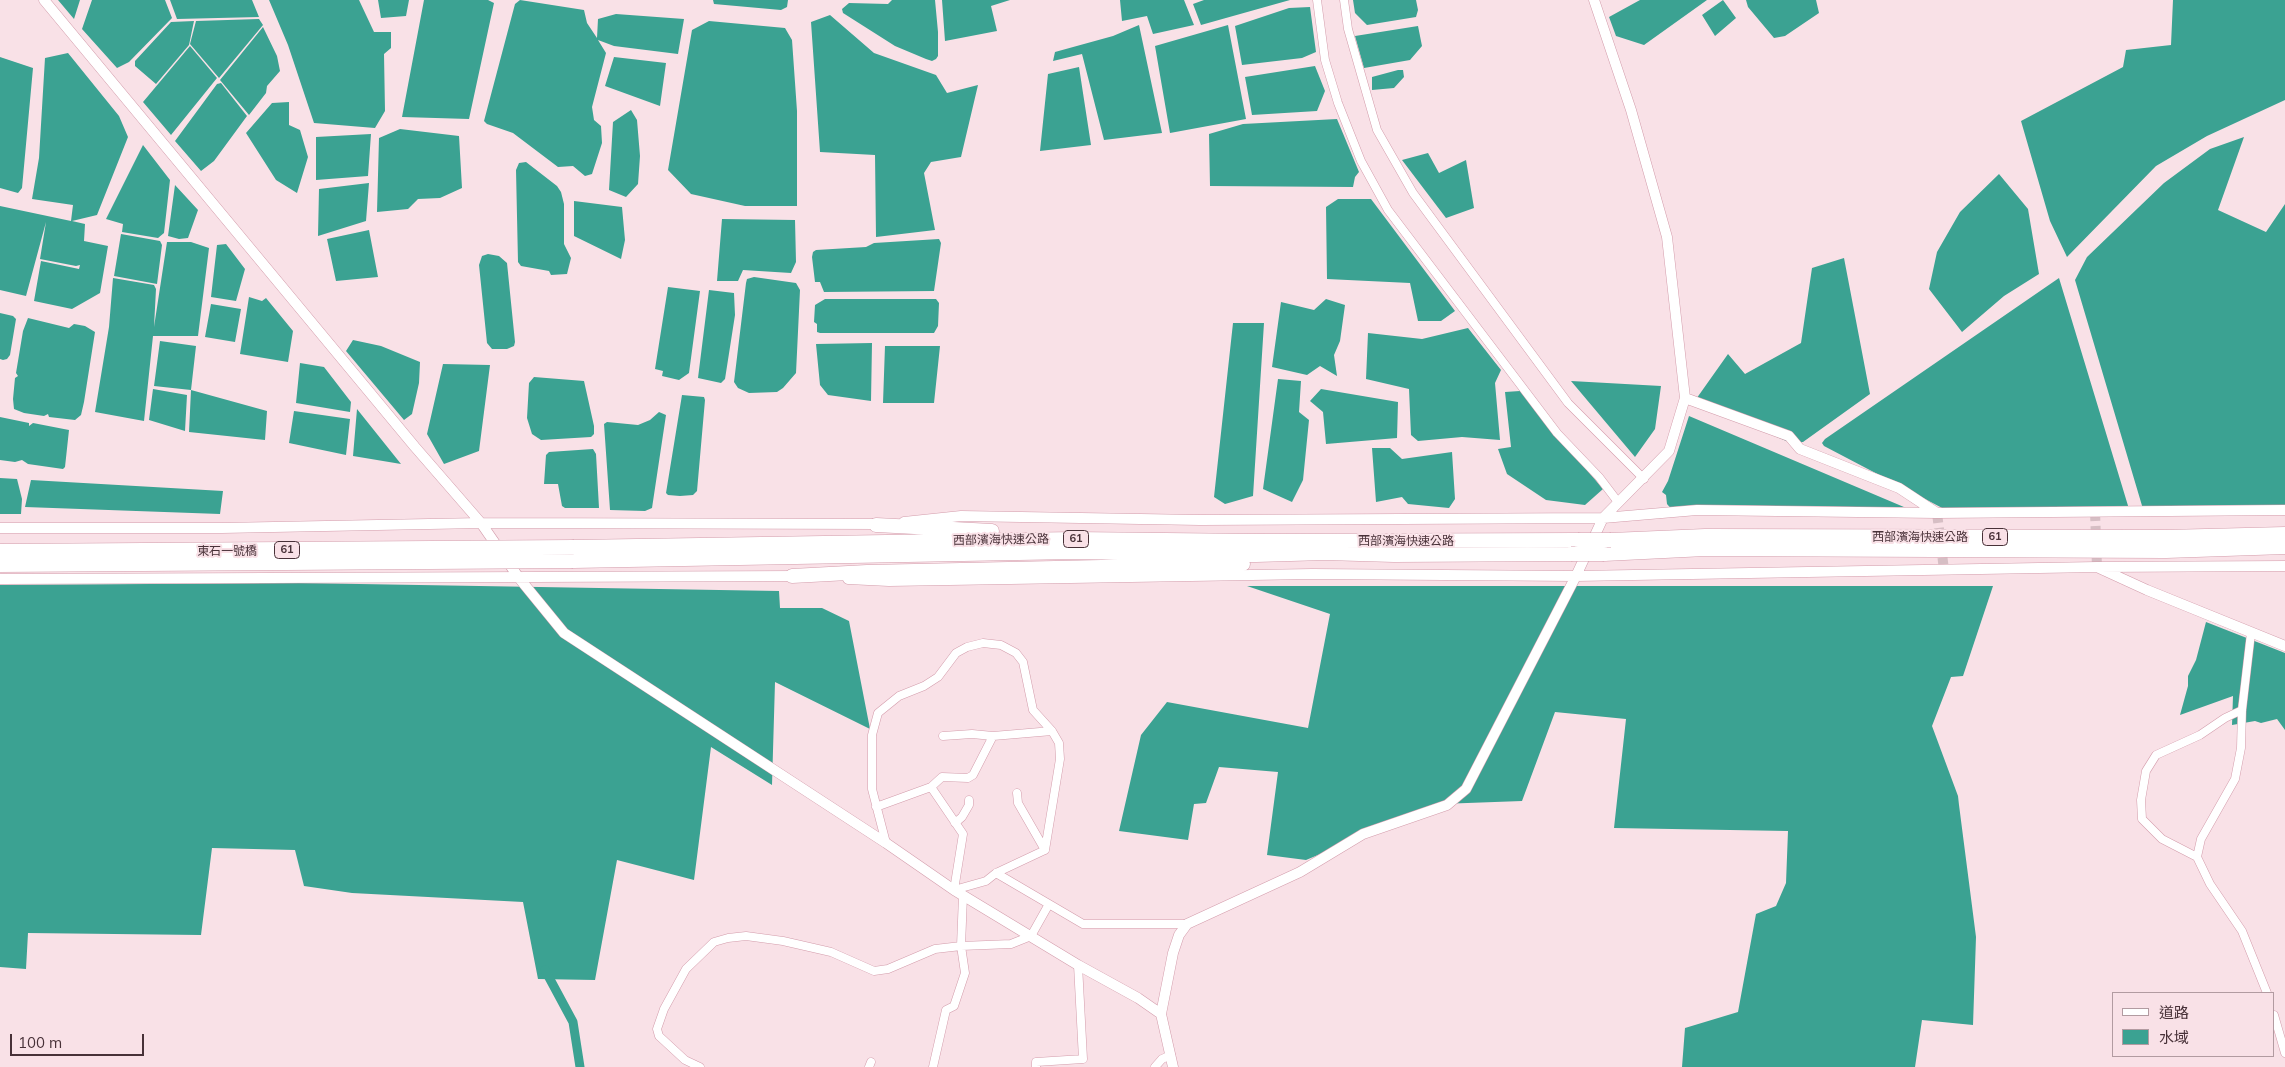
<!DOCTYPE html>
<html>
<head>
<meta charset="utf-8">
<style>
  body { margin:0 }
  #map { position:relative; width:2285px; height:1067px; overflow:hidden; background:#f9e1e7; font-family:Mulish,"Noto Sans TC",sans-serif }
  canvas { display:block }
  .legend { position:absolute; left:2112px; top:992px; width:162px; height:65px; box-sizing:border-box; background:#f9e1e7; border:1px solid #b29ba1; margin:0; padding:6px 9px; list-style:none; font-size:15px; color:#483138 }
  .legend li { display:flex; align-items:center; gap:10px; height:25px }
  .legend b { width:25px; border:1px solid #b29ba1 }
  .scale { position:absolute; left:10px; top:1034px; width:134px; height:22px; box-sizing:border-box; border:2px solid #483138; border-top:0; padding-left:6px; font-size:15px; line-height:18px; white-space:nowrap; color:#483138; -webkit-text-stroke:4px #f9e1e7; paint-order:stroke }
</style>
</head>
<body>
<div id="map">
<canvas width="2285" height="1067"></canvas>
<ul class="legend">
<li><b style="height:6px;background:#fff"></b>道路</li>
<li><b style="height:14px;background:#3ba292"></b>水域</li>
</ul>
<div class="scale">100 m</div>
</div>
<script>
const ctx = document.querySelector('canvas').getContext('2d');
ctx.lineJoin = 'round';
function fillPath(path, color) {
  ctx.fillStyle = color;
  ctx.fill(path, 'evenodd');
}
function toPath(rows) {
  const path = new Path2D();
  for (const r of rows) {
    path.moveTo(r[0], r[1]);
    for (let i = 2; i < r.length; i += 2) path.lineTo(r[i], r[i + 1]);
  }
  return path;
}
function strokePath(path, color, width, dash) {
  ctx.strokeStyle = color;
  ctx.lineWidth = width;
  ctx.lineCap = dash ? 'butt' : 'round';
  ctx.setLineDash(dash || []);
  ctx.stroke(path);
}
function label(font, color, halo, rows, align = 'center') {
  ctx.font = font + ' Mulish,"Noto Sans TC",sans-serif';
  ctx.lineWidth = 4;
  ctx.setLineDash([]);
  ctx.textBaseline = 'middle';
  ctx.strokeStyle = halo;
  ctx.fillStyle = color;
  for (const [text, x, y, turn = 0] of rows) {
    ctx.save();
    ctx.translate(x, y);
    ctx.rotate((+turn || 0) * Math.PI / 180);
    ctx.textAlign = isNaN(turn) ? turn : align;
    if (halo) ctx.strokeText(text, 0, 0);
    ctx.fillText(text, 0, 0);
    ctx.restore();
  }
}
fillPath(toPath([
  [58,0,80,0,74,19],
  [92,0,165,0,172,18,129,62,117,68,82,29],
  [170,0,252,0,259,17,177,19],
  [269,0,359,0,374,32,391,32,391,48,384,54,385,111,375,128,314,123,288,45],
  [378,0,409,0,406,16,381,18],
  [424,0,488,0,494,3,469,119,402,117],
  [520,0,584,10,587,23,597,38,598,19,616,14,684,19,678,54,614,46,598,40,606,53,592,107,594,120,601,126,602,143,592,174,585,176,573,166,558,167,513,133,487,124,484,121,515,4],
  [713,0,788,0,787,7,781,10,714,4],
  [892,0,935,0,938,32,938,56,936,59,932,61,926,59,895,46,843,13,842,9,849,3,888,4],
  [942,0,1010,0,991,6,997,31,945,41],
  [1120,0,1184,0,1194,25,1153,34,1147,16,1122,21],
  [1204,0,1290,0,1201,25,1193,4],
  [1353,0,1416,0,1418,10,1416,17,1367,25,1355,13],
  [1640,0,1707,0,1644,45,1616,36,1609,17],
  [1723,0,1736,18,1715,36,1702,15],
  [1746,0,1816,0,1819,13,1785,36,1774,38,1748,7],
  [2173,0,2285,0,2285,100,2207,136,2156,166,2067,257,2050,221,2021,121,2123,67,2126,50,2171,45],
  [1310,7,1316,52,1302,58,1242,65,1235,26,1289,8],
  [830,15,874,53,936,75,947,93,978,85,961,157,931,162,924,173,935,230,876,237,875,155,820,152,811,22],
  [259,19,263,25,219,78,190,44,196,21],
  [194,21,189,45,156,84,135,66,135,61,171,22],
  [709,21,785,28,792,40,797,111,797,206,745,206,691,194,668,170,692,30],
  [1139,25,1162,133,1104,140,1082,54,1053,61,1055,52,1113,36],
  [1228,25,1246,119,1170,133,1155,46],
  [1418,26,1422,46,1410,60,1364,68,1355,36],
  [263,27,277,56,280,71,267,86,266,93,249,115,220,80],
  [190,46,217,78,171,135,143,102],
  [68,53,119,116,128,137,97,215,72,221,85,224,84,241,108,246,100,293,72,309,34,301,41,261,79,269,80,265,76,266,40,259,46,222,26,296,0,290,0,206,71,221,73,205,32,199,39,158,45,58],
  [0,57,33,68,22,188,18,193,0,188],
  [614,57,666,63,660,106,605,86],
  [1315,66,1325,91,1317,111,1252,115,1245,77],
  [1079,67,1091,145,1040,151,1048,74],
  [1398,70,1403,70,1404,77,1394,88,1372,90,1372,77],
  [221,83,247,116,214,161,201,171,175,141,217,84],
  [289,102,289,125,300,130,308,157,297,193,276,180,246,133,272,103],
  [631,110,637,120,640,156,638,184,626,197,609,190,613,122],
  [1337,119,1359,172,1355,177,1353,187,1210,186,1209,134,1243,124],
  [400,129,459,136,462,188,440,198,418,199,408,209,377,212,379,138],
  [371,134,368,176,316,180,316,137],
  [2244,137,2218,210,2266,232,2285,204,2285,509,2143,509,2075,280,2087,257,2164,183,2210,149],
  [143,145,170,180,164,233,158,238,122,232,123,224,106,219],
  [1428,153,1439,173,1466,160,1474,208,1446,218,1402,160],
  [526,162,557,186,561,192,564,204,564,244,571,258,567,274,551,275,549,271,521,266,518,262,516,170,519,163],
  [1999,174,2028,209,2039,274,2004,296,1962,332,1929,289,1937,252,1960,212],
  [369,183,366,221,318,236,319,189],
  [175,185,198,210,188,238,179,239,168,236],
  [1338,199,1371,199,1455,311,1441,321,1418,321,1410,283,1327,279,1326,207],
  [574,201,622,207,625,240,621,259,574,236],
  [722,219,795,220,796,262,791,273,743,270,738,281,717,281],
  [369,230,378,277,336,281,327,239],
  [121,234,160,241,162,245,157,284,114,276],
  [939,239,941,243,934,291,824,292,820,282,815,282,812,257,813,252,816,250,866,247,874,243],
  [167,242,191,242,209,248,198,336,153,336,144,421,95,412,109,327,113,278,154,285,156,289,154,327],
  [226,244,245,269,236,301,211,297,217,245],
  [488,254,499,256,507,263,515,342,514,346,507,349,492,349,487,343,479,265,482,256],
  [1844,258,1870,394,1803,442,1791,443,1694,402,1728,354,1745,374,1801,343,1812,268],
  [754,277,796,283,800,290,796,373,783,388,777,392,749,393,738,388,734,382,746,283,747,279],
  [2059,278,2129,509,1946,510,1824,446,1822,443,1825,439],
  [668,287,700,291,689,373,679,380,662,376,663,371,655,369],
  [709,290,734,293,735,315,725,379,721,383,698,378],
  [249,297,262,301,266,298,293,331,288,362,240,354],
  [825,299,936,299,939,303,938,326,934,333,820,333,817,332,817,324,814,322,815,305],
  [1326,299,1345,305,1340,341,1334,355,1337,376,1320,366,1307,375,1272,367,1281,302,1314,310],
  [211,304,241,309,235,342,205,337],
  [0,313,13,316,16,319,10,355,7,359,3,360,0,359],
  [28,318,69,328,74,324,85,326,95,332,84,402,81,415,75,420,49,417,48,414,44,416,24,413,14,409,13,399,15,378,18,376,16,373,23,331],
  [1233,323,1264,323,1253,496,1225,504,1214,497],
  [1468,328,1501,370,1495,383,1500,440,1462,437,1418,441,1411,435,1409,389,1366,379,1368,333,1422,339],
  [353,340,381,346,420,362,419,383,412,414,404,420,346,351],
  [160,341,196,346,191,390,267,411,265,440,189,432,191,390,154,386],
  [872,343,871,401,828,395,820,385,816,344],
  [885,346,940,346,934,403,883,403],
  [300,363,324,367,351,402,350,412,296,403],
  [443,364,490,365,479,451,444,464,427,434],
  [534,377,584,381,594,426,594,434,591,437,541,440,532,434,527,418,529,383],
  [1278,379,1301,381,1299,412,1309,420,1303,480,1292,502,1263,489],
  [1571,381,1661,386,1655,429,1635,457],
  [153,389,187,395,185,431,149,420],
  [1321,389,1398,402,1397,438,1326,444,1323,412,1310,401],
  [1520,391,1603,489,1585,505,1546,500,1507,474,1498,449,1511,447,1505,392],
  [682,395,704,397,705,400,697,491,693,495,680,496,668,495,666,493],
  [357,409,401,464,353,456],
  [294,411,350,419,346,455,289,443],
  [659,412,666,415,652,508,645,511,610,510,604,424,607,422,638,425,650,420],
  [1689,416,1911,510,1674,512,1667,504,1666,495,1662,492,1668,481],
  [0,417,29,423,29,426,33,423,69,430,65,467,63,469,28,464,22,460,15,462,0,460],
  [1372,448,1390,448,1402,459,1452,452,1455,499,1449,508,1408,504,1402,497,1376,502],
  [593,449,596,454,599,508,565,508,562,506,558,484,544,484,546,455,549,452],
  [0,478,17,479,22,499,21,514,0,514],
  [31,480,223,491,220,514,25,507],
  [299,583,779,591,780,608,822,608,849,621,870,729,775,682,772,785,711,747,694,880,617,860,595,980,538,979,523,902,352,893,304,886,295,850,212,848,201,935,28,933,26,969,0,967,0,585],
  [1247,586,1993,586,1963,676,1951,677,1932,726,1958,796,1959,805,1976,937,1973,1025,1922,1020,1915,1067,1682,1067,1685,1028,1738,1012,1756,914,1776,906,1786,883,1788,831,1614,828,1626,719,1555,712,1522,801,1440,804,1306,860,1267,855,1278,772,1219,767,1206,803,1194,804,1188,840,1119,831,1141,735,1167,702,1308,728,1330,614],
  [2206,622,2285,653,2285,730,2277,719,2261,723,2255,721,2232,725,2233,696,2180,715,2188,686,2188,676,2196,660]
]), '#3ba292');
strokePath(toPath([
  [545,970,573,1022,580,1067]
]), '#3ba292', 9);
strokePath(toPath([
  [2095,511,2097,567],
  [1937,513,1944,570]
]), '#d6bec4', 10, [10, 5]);
const street = toPath([
  [1317,0,1325,60,1338,103,1361,161,1388,210,1557,433,1599,477,1618,502],
  [1344,0,1348,29,1377,130,1413,193,1568,403,1644,479],
  [2251,633,2242,710,2241,748,2235,779,2201,839,2197,857,2210,884,2242,931,2267,993],
  [943,736,972,734,993,736],
  [1017,793,1018,803,1045,850],
  [876,807,931,787,942,777,968,778,973,775,993,736,1052,731],
  [955,823,962,817,969,805,969,800],
  [886,843,872,789,872,735,878,713,899,696,924,686,938,677,956,653,967,647,983,643,1001,645,1016,653,1023,662,1033,710,1052,731,1059,743,1060,759,1045,850,996,873,986,881,954,890,963,834,931,787],
  [2197,857,2162,839,2142,819,2141,800,2146,771,2156,755,2200,735,2225,718,2242,710],
  [996,873,1083,924,1187,924],
  [2274,1015,2285,1053],
  [700,1067,685,1060,659,1036,657,1029,664,1009,686,969,714,942,728,938,746,936,783,941,831,952,874,971,888,969,935,949,961,946,1011,944,1031,936,1049,904],
  [869,1067,871,1062],
  [933,1067,946,1010,954,1006,965,973,961,946,963,896],
  [1036,1067,1036,1062,1083,1059,1078,965],
  [1155,1067,1162,1059,1171,1055]
]);
const secondary = toPath([
  [44,0,415,447,481,523,519,578,564,633,886,843,954,890,1078,965,1138,998,1161,1014],
  [1594,0,1631,110,1667,237,1685,398,1789,436,1800,449,1899,488,1937,513],
  [904,522,961,516,1200,520,1603,518,1697,510,1937,513,2285,510],
  [0,528,222,528,481,523,882,524],
  [2099,568,2147,590,2285,646],
  [0,579,799,576],
  [848,579,889,581,1312,574,1576,576,2097,567,2285,566],
  [1173,1067,1161,1014,1173,953,1179,935,1187,924,1300,872,1363,834,1447,805,1466,789,1576,576,1603,518,1669,451,1685,398]
]);
const highway = toPath([
  [876,525,992,531],
  [1611,540,1705,536,2166,537,2285,534],
  [574,547,1074,539,1256,541,1578,540],
  [1604,554,1705,549,2166,551,2285,547],
  [573,561,1074,552,1256,555,1325,553,1394,555,1571,554],
  [792,576,867,572,1243,564]
]);
strokePath(street, '#d39cab', 9);
strokePath(secondary, '#d39cab', 11);
strokePath(highway, '#d39cab', 15);
strokePath(street, '#fff', 8);
strokePath(secondary, '#fff', 10);
strokePath(highway, '#fff', 14);
const highwayBridge = toPath([
  [1578,540,1611,540],
  [0,551,574,547],
  [1571,554,1604,554],
  [0,565,573,561]
]);
strokePath(highwayBridge, '#d39cab', 15, []);
strokePath(highwayBridge, '#fff', 14);
for (const [x, y, w] of [
  [1995,537,25],
  [1076,539,25],
  [287,550,25]
]) {
  const box = new Path2D();
  box.roundRect(x - w / 2, y - 8.5, w, 17, 4);
  ctx.fillStyle = '#f9e1e7';
  ctx.fill(box);
  strokePath(box, '#483138', 1);
}
label('bold 11px', '#483138', null, [
  ["61",1995,537],
  ["61",1076,539],
  ["61",287,550]
]);
label('12px', '#483138', '#f9e1e7', [
  ["西部濱海快速公路",1920,537],
  ["西部濱海快速公路",1001,540,-1],
  ["西部濱海快速公路",1406,541],
  ["東石一號橋",227,551]
]);
</script>
</body>
</html>
